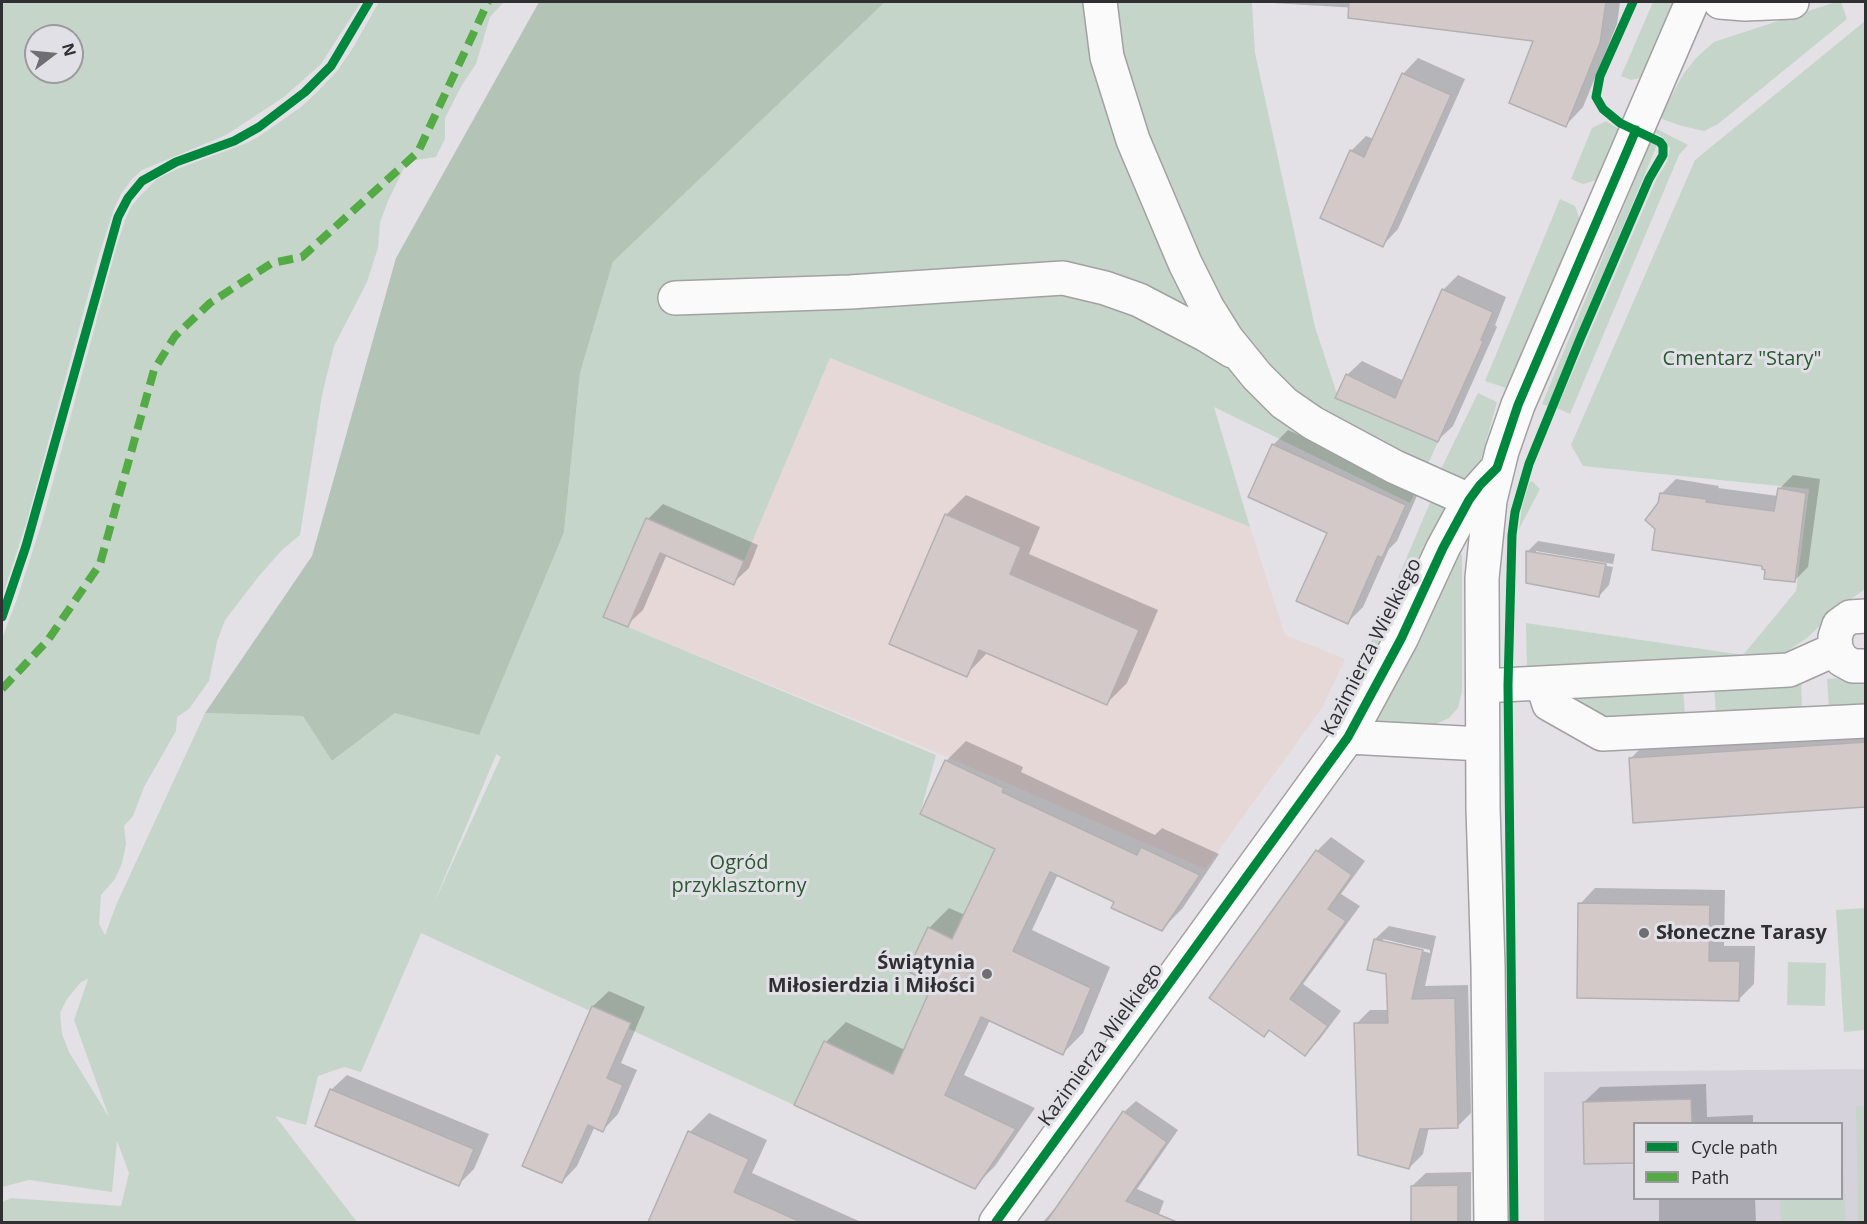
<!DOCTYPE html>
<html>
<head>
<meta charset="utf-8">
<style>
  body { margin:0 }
  #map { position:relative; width:1867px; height:1224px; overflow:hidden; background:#e3e1e6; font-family:"Open Sans",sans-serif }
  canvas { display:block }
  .frame { position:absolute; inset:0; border:3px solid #303032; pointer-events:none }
  .legend { position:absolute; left:1633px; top:1122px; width:210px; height:78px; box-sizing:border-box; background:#e2e0e7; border:2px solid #9b9a9f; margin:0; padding:8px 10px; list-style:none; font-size:18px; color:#303032 }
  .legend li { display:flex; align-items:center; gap:12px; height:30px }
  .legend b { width:30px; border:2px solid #9b9a9f }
  .north { position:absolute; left:24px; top:24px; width:60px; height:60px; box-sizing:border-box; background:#e2e0e7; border:2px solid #9b9a9f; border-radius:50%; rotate:74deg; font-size:16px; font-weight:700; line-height:24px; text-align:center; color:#303032 }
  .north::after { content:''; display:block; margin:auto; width:21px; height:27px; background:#6f6e71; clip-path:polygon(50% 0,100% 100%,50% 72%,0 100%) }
</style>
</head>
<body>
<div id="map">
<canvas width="1867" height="1224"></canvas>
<div class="frame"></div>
<ul class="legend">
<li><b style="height:8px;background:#00873e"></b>Cycle path</li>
<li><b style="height:8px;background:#54ab45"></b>Path</li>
</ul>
<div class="north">N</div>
</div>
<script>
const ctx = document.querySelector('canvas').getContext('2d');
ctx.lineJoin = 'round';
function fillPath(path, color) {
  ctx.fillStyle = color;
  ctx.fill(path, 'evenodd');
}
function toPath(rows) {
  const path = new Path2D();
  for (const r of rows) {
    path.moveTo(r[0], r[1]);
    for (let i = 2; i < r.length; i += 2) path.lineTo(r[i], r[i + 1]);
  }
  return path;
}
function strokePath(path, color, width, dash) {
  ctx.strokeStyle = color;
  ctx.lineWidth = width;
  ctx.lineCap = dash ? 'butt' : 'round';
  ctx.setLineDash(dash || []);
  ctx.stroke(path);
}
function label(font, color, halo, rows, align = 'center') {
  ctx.font = font + ' "Open Sans",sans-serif';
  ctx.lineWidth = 6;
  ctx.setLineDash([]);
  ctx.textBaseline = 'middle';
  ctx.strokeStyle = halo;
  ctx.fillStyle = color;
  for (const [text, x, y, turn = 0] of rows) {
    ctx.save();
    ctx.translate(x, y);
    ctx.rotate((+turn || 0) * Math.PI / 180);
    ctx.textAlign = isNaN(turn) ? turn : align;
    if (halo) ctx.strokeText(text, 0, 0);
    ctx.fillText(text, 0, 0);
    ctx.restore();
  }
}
fillPath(toPath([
  [830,358,1250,527,1285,635,1345,659,1322,708,1205,869,921,746,603,617,646,518,744,560]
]), '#e7d8d8');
fillPath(toPath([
  [1865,1069,1865,1222,1544,1222,1544,1072],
  [1634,1124,1842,1124,1842,1198,1634,1198]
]), '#d5d2dc');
fillPath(toPath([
  [2,2,361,2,321,64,284,97,226,135,142,170,132,179,121,194,114,209,99,255,26,524,2,597],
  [36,36,72,36,72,72,36,72],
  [379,2,504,2,490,17,476,64,462,85,445,118,445,139,436,157,416,160,405,166,388,201,380,222,378,248,367,282,334,346,322,395,300,535,282,550,259,576,225,620,217,642,209,681,189,709,177,717,176,731,144,787,133,816,124,826,126,844,122,863,115,879,101,895,99,924,105,935,117,903,205,713,304,716,332,761,395,713,564,532,580,373,613,262,885,2,1252,2,1255,53,1315,327,1339,400,1438,442,1410,503,1214,407,1250,527,830,358,744,561,646,518,604,617,936,755,920,814,995,849,952,939,928,927,907,971,933,983,893,1074,824,1041,794,1105,421,933,361,1072,344,1067,318,1076,306,1125,275,1116,357,1222,2,1222,2,1202,11,1198,121,1206,129,1173,117,1141,112,1192,29,1180,2,1187,2,638,17,599,42,522,116,248,125,220,131,207,138,198,157,179,177,169,244,144,258,137,301,107,316,93,337,71,351,51],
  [496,754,501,757,433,905,496,755],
  [88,979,74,1020,109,1117,69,1052,62,1034,60,1013,67,999,81,982],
  [1653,2,1674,2,1640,78,1631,80,1621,76],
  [1836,2,1841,2,1847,19,1718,124,1704,131,1682,126,1659,118,1684,73,1697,57,1714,42],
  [1865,21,1865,589,1840,607,1807,638,1780,656,1527,675,1526,623,1743,655,1796,591,1809,489,1583,466,1571,445,1695,160],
  [1606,121,1619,129,1597,180,1583,184,1571,179,1592,128],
  [1653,127,1688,145,1679,155,1570,414,1557,408,1657,178,1667,162,1670,148,1663,137,1651,131],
  [1651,141,1657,145,1548,406,1542,404],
  [1560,199,1575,206,1580,220,1506,388,1485,381],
  [1478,393,1497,402,1479,467,1457,484,1438,475],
  [1532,481,1540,489,1519,529,1522,507,1529,483],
  [1432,498,1449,509,1368,683,1355,679],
  [1459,550,1462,555,1462,692,1458,708,1449,718,1434,725,1376,723,1373,721],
  [1858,677,1865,678,1865,705,1829,708,1827,679],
  [1801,682,1802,709,1716,714,1714,687],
  [1683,689,1685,716,1606,721,1564,697],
  [1865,908,1865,1030,1844,1032,1836,910],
  [1788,962,1826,963,1825,1006,1787,1005],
  [1856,1106,1865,1106,1865,1222,1858,1222],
  [1842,1161,1843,1161,1846,1222,1781,1222,1780,1199,1842,1198]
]), '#c6d5c9');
fillPath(toPath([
  [539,2,885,2,613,262,580,373,564,532,479,735,395,713,332,761,303,716,205,713,312,556,396,258]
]), '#b3c4b6');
fillPath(toPath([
  [1273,2,1620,2,1617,24,1583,107,1566,125,1536,40,1358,8,1272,3],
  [1418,58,1465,79,1398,229,1383,245,1351,151,1366,136,1374,139,1403,74],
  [1458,275,1506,297,1495,325,1497,327,1453,426,1438,440,1347,375,1362,361,1404,381,1443,290],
  [1288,430,1420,489,1397,541,1389,549,1363,607,1348,622,1329,532,1273,445],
  [1793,475,1820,479,1808,567,1794,581,1766,569,1764,564,1660,503,1662,493,1676,479,1719,486,1718,488,1778,496,1779,489],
  [966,495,1040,527,1029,554,1158,610,1127,683,1107,703,988,652,966,675,946,515],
  [663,504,758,545,749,568,733,583,667,554,643,610,627,625,648,519],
  [1538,541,1615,554,1613,564,1536,551,1536,554,1613,567,1609,585,1599,596,1527,552],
  [1866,717,1866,805,1630,759,1658,731],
  [966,741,1023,767,1021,772,1155,835,1162,828,1219,854,1182,909,1162,929,1116,901,1058,874,1032,930,1110,967,1083,1033,1062,1054,990,1020,964,1075,1035,1108,995,1166,974,1187,796,1104,826,1042,846,1022,905,1050,935,983,929,928,949,908,965,915,997,848,946,761],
  [1331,837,1365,861,1341,894,1360,906,1303,984,1341,1011,1319,1040,1305,1054,1270,1029,1264,1035,1317,851],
  [1595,888,1725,890,1724,946,1755,946,1754,984,1739,999,1580,904],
  [1389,926,1436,936,1425,986,1468,985,1471,1113,1457,1127,1429,1127,1423,1154,1409,1168,1356,1024,1370,1010,1389,1010,1387,973,1375,939],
  [1383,939,1430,950,1430,953,1383,942],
  [609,991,645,1007,621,1063,637,1070,618,1114,603,1130,595,1126,577,1166,562,1182,524,1165,593,1006],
  [347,1075,489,1134,474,1169,459,1184,331,1090],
  [1706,1084,1707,1117,1753,1115,1753,1124,1634,1124,1584,1102,1600,1087],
  [1136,1101,1178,1130,1137,1189,1164,1201,1156,1222,1043,1222,1070,1191,1124,1112],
  [709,1113,767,1140,752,1173,861,1222,650,1222,690,1132],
  [1471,1172,1471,1222,1412,1222,1412,1186,1426,1173],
  [1659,1198,1755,1198,1756,1222,1659,1222]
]), '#0003');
const building = toPath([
  [1349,2,1606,2,1600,43,1566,127,1509,103,1533,41,1348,18,1349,2],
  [1402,73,1451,95,1383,247,1320,218,1350,150,1364,157,1402,73],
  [1442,289,1493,312,1481,340,1483,342,1438,442,1335,398,1346,374,1395,398,1442,289],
  [1272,444,1406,505,1382,558,1378,556,1348,624,1296,601,1327,533,1248,497,1272,444],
  [1778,488,1806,493,1795,582,1764,579,1765,570,1762,569,1762,566,1652,550,1655,529,1645,520,1658,503,1660,493,1707,499,1706,502,1774,511,1778,488],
  [945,514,1021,547,1010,574,1139,630,1107,705,979,650,967,677,889,644,945,514],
  [646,518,744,561,734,585,660,553,628,627,603,617,646,518],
  [1526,551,1606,564,1599,597,1526,583,1526,551],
  [1866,742,1866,807,1633,823,1629,758,1866,742],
  [945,760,1004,788,1002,792,1137,855,1141,847,1200,875,1162,931,1111,908,1114,902,1050,872,1013,951,1091,988,1063,1055,981,1017,945,1095,1016,1129,975,1189,794,1105,824,1041,893,1074,933,983,907,971,928,927,952,939,995,849,920,814,945,760],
  [1316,850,1352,875,1328,909,1346,921,1290,999,1328,1026,1305,1056,1269,1030,1264,1037,1209,998,1316,850],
  [1578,903,1710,905,1709,961,1740,961,1739,1001,1577,998,1578,903],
  [1374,939,1423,950,1412,999,1455,998,1458,1128,1420,1129,1409,1169,1358,1155,1354,1023,1388,1023,1386,974,1367,970,1374,939],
  [592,1006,631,1023,607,1078,623,1085,603,1132,588,1125,562,1183,522,1166,592,1006],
  [330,1089,474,1149,459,1186,315,1126,330,1089],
  [1691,1099,1692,1124,1635,1124,1635,1163,1584,1164,1583,1102,1691,1099],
  [1123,1111,1167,1142,1126,1201,1177,1222,1046,1222,1123,1111],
  [688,1131,749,1159,734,1192,801,1222,648,1222,688,1131],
  [1458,1185,1458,1222,1411,1222,1411,1186,1458,1185]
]);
fillPath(building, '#d2c9c8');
strokePath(building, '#b3b0b2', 1.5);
const minor = toPath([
  [1100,2,1107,57,1133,140,1185,263,1207,307,1227,339,1257,376,1284,403,1313,423,1395,467,1469,500],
  [1720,2,1745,4,1792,2],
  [675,298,850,292,1063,278,1105,288,1139,300,1206,335,1232,351],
  [1866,616,1850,617,1839,625,1835,637,1836,649,1842,660,1853,666,1866,666],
  [1542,683,1549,704,1602,734,1866,721],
  [1483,686,1789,670,1836,649],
  [1348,737,1482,744],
  [996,1222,1348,737,1401,639,1443,548,1469,500,1494,472],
  [1491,1222,1488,966,1483,808,1482,578,1490,500,1502,451,1518,405,1692,2]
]);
strokePath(minor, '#a2a0a3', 36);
strokePath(minor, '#fbfafb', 33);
strokePath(toPath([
  [2,689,48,640,100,564,154,370,175,336,210,303,272,263,302,257,418,152,488,2]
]), '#54ab45', 8, [15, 8]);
strokePath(toPath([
  [2,617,26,546,118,217,128,198,142,181,176,162,234,141,259,127,305,92,331,66,369,2],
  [996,1222,1348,737,1401,639,1443,548,1469,500,1480,485,1497,468,1518,405,1636,130],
  [1514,1222,1508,685,1512,535,1515,512,1529,464,1580,339,1649,179,1663,155,1663,146,1660,142,1620,123,1603,109,1596,97,1600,76,1633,2]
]), '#00873e', 9);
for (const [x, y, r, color] of [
  [1644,933,6,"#6f6e71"],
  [987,974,6,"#6f6e71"]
]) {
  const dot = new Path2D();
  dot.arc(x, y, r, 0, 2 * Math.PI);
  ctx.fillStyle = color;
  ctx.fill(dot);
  strokePath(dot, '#e2e0e7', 2);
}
label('20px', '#285930', '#e2e0e7', [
  ["Cmentarz \"Stary\"",1742,359],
  ["Ogród",739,863],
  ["przyklasztorny",739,886]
]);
label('20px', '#303032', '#e2e0e7', [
  ["Kazimierza Wielkiego",1372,647,-63],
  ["Kazimierza Wielkiego",1101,1045,-54]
]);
label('bold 20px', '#303032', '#e2e0e7', [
  ["Słoneczne Tarasy",1656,933],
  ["Świątynia",975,963,"right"],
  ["Miłosierdzia i Miłości",975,986,"right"]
], 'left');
</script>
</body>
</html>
